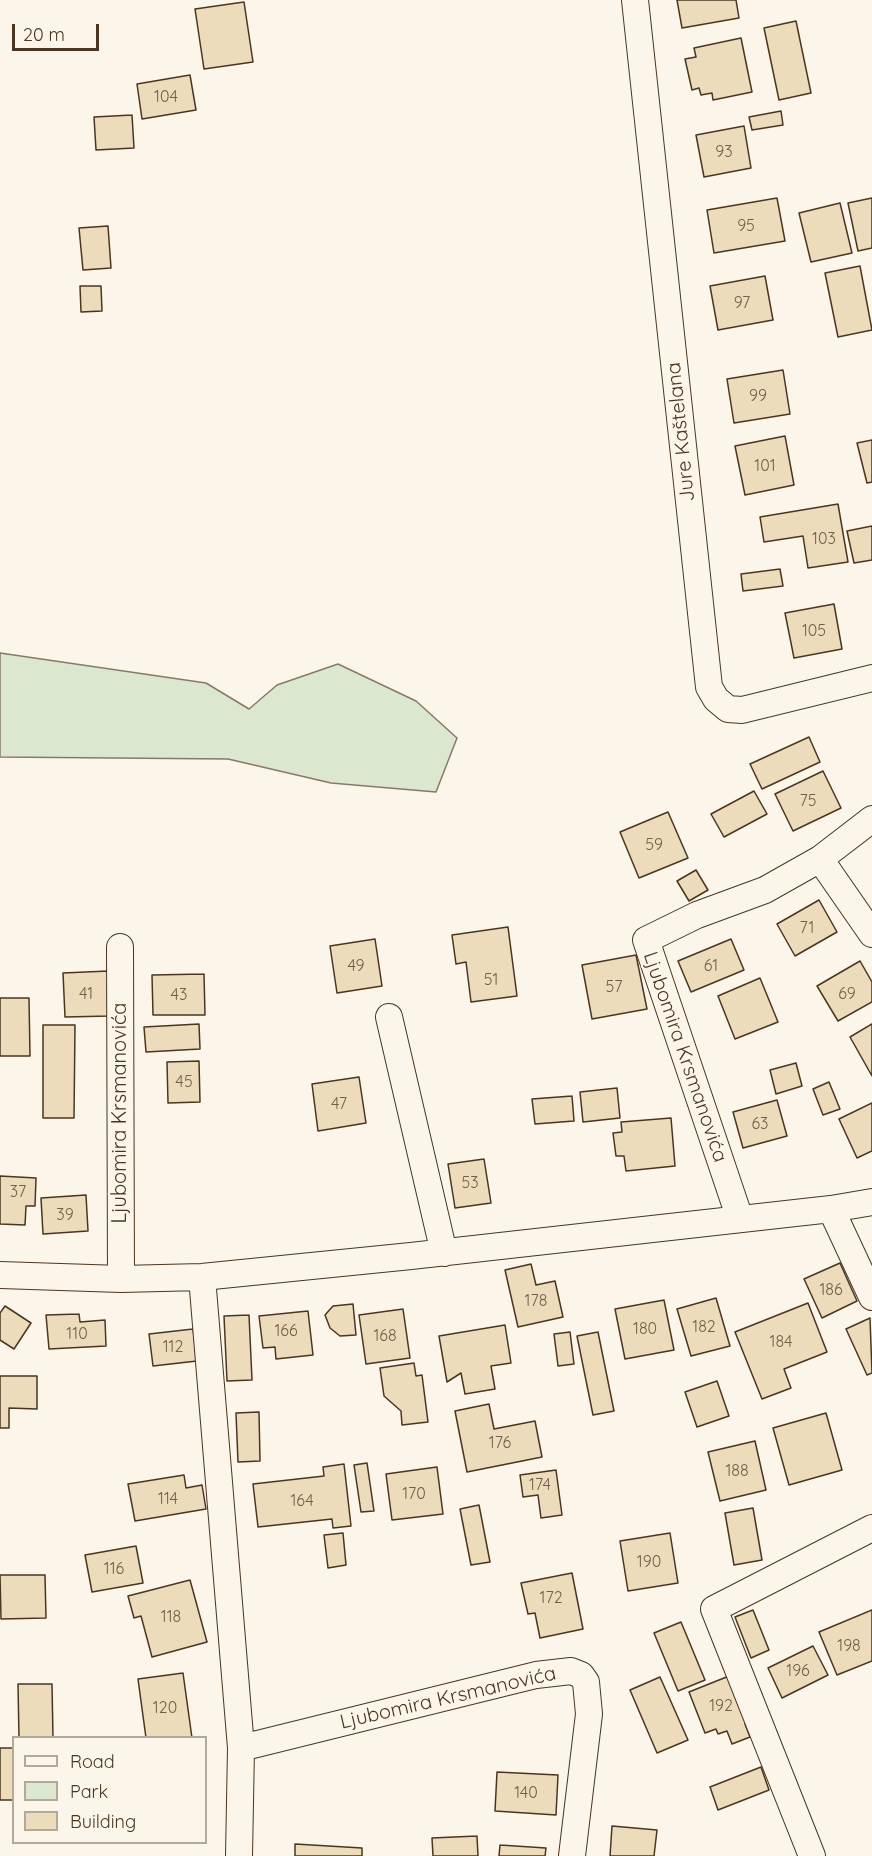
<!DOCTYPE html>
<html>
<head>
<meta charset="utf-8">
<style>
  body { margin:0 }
  #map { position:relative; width:872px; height:1856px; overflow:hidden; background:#fbf6e9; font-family:Quicksand,sans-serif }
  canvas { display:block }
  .legend { position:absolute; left:12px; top:1736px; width:195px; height:108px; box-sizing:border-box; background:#fbf6e9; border:2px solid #b4a999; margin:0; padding:8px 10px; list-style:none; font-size:18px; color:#4a3520 }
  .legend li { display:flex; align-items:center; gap:12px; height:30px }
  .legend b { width:30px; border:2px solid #b4a999 }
  .scale { position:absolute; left:12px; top:24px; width:87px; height:27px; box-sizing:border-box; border:3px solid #4a3520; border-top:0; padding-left:8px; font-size:18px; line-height:21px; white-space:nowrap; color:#4a3520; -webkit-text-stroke:4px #fbf6e9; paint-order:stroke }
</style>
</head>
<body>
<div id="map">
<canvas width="872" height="1856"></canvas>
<ul class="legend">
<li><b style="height:8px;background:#fbf6e9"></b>Road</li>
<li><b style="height:16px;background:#dce7d0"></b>Park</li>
<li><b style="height:16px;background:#ecdcbc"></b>Building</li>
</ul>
<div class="scale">20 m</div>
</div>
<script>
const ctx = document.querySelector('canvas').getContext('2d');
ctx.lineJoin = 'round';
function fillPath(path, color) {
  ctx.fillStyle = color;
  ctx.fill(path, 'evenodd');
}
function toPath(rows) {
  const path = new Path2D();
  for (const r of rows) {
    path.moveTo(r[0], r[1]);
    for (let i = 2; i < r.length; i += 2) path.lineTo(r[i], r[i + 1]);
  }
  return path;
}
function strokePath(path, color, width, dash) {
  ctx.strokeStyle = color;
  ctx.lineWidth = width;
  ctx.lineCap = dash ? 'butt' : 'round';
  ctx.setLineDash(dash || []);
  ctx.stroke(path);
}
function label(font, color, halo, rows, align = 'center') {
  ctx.font = font + ' Quicksand,sans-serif';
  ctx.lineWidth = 4.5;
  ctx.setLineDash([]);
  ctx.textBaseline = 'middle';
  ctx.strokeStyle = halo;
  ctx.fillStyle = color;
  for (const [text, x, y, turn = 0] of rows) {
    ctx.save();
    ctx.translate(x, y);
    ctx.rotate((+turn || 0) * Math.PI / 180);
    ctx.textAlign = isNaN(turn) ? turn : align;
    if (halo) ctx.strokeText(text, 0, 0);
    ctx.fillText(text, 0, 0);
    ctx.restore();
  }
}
const green = toPath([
  [0,653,206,683,249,709,277,685,338,664,416,701,457,738,436,792,331,783,228,759,0,757,0,653]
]);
fillPath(green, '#dce7d0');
strokePath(green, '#887966', 1.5);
const building = toPath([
  [677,0,736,0,739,18,682,28,677,0],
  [244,2,253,62,204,69,195,9,244,2],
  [796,21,811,93,779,100,764,28,796,21],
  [741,38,752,92,713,100,712,93,701,95,699,88,692,90,685,59,696,57,694,48,741,38],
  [190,75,196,110,142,119,137,84,190,75],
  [781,111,783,125,752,130,749,117,781,111],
  [132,115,134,148,96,150,94,117,132,115],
  [744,126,751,168,704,177,696,135,744,126],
  [777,198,785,241,714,253,707,210,777,198],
  [872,198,872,248,858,251,848,203,872,198],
  [840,203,852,253,811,262,799,213,840,203],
  [108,226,111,268,83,270,79,228,108,226],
  [860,266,872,330,838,337,825,273,860,266],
  [765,276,773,320,718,330,710,286,765,276],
  [80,286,101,286,102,311,81,312,80,286],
  [783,370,790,414,734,423,727,379,783,370],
  [785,436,794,485,745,495,735,446,785,436],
  [872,440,872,482,867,483,857,443,872,440],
  [838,504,848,562,808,568,803,536,764,542,760,517,838,504],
  [872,526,872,560,854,563,847,531,872,526],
  [780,569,783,586,743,591,741,574,780,569],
  [834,604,842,649,794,658,785,613,834,604],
  [809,737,820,762,762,789,750,764,809,737],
  [823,771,841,808,793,831,775,794,823,771],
  [754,791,767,814,724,837,711,814,754,791],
  [668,812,688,858,639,878,620,832,668,812],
  [696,870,708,890,689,901,677,881,696,870],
  [819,900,837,932,795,956,777,924,819,900],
  [508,927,517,996,471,1002,466,962,456,964,452,935,508,927],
  [375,939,382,986,337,993,330,946,375,939],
  [731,939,744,970,691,992,678,961,731,939],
  [636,955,647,1009,592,1019,582,965,636,955],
  [860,961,872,982,872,1002,838,1021,817,986,860,961],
  [108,971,110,1016,65,1017,63,973,108,971],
  [204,974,205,1015,153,1015,152,975,204,974],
  [760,978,778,1022,735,1039,718,996,760,978],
  [0,998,29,998,30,1056,0,1056,0,998],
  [199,1024,200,1049,146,1052,144,1027,199,1024],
  [872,1024,872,1076,850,1037,872,1024],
  [43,1025,75,1025,74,1118,43,1118,43,1025],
  [199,1061,200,1102,168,1103,167,1062,199,1061],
  [796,1063,802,1086,776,1094,770,1070,796,1063],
  [359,1077,366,1123,318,1131,312,1084,359,1077],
  [829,1082,840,1109,823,1115,813,1089,829,1082],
  [617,1088,620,1118,583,1122,580,1092,617,1088],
  [572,1096,574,1121,535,1124,532,1099,572,1096],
  [777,1100,787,1136,743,1148,733,1112,777,1100],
  [872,1103,872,1151,857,1158,839,1119,872,1103],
  [671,1118,675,1166,626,1171,624,1156,616,1156,613,1133,622,1132,621,1122,671,1118],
  [484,1159,491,1203,455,1208,448,1164,484,1159],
  [0,1176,36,1178,35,1206,26,1206,25,1225,0,1224,0,1176],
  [86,1195,88,1231,43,1234,41,1198,86,1195],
  [840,1263,857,1301,822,1318,804,1279,840,1263],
  [531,1264,536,1285,555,1281,563,1317,518,1327,505,1270,531,1264],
  [716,1298,730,1346,691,1356,677,1309,716,1298],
  [664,1300,674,1350,625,1359,615,1309,664,1300],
  [808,1303,827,1352,784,1369,791,1388,762,1399,735,1332,808,1303],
  [353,1304,356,1335,340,1336,330,1328,325,1315,333,1306,353,1304],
  [5,1306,31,1323,14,1349,0,1340,0,1313,5,1306],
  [403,1309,410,1358,366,1364,359,1315,403,1309],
  [308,1311,313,1355,276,1359,275,1347,263,1348,259,1316,308,1311],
  [79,1314,80,1322,105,1320,106,1346,49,1349,46,1315,79,1314],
  [249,1315,252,1380,227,1381,224,1316,249,1315],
  [870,1318,872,1373,867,1375,846,1329,870,1318],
  [505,1325,511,1363,491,1366,495,1389,465,1394,461,1373,447,1382,439,1336,505,1325],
  [193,1329,197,1361,153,1366,149,1334,193,1329],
  [570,1332,574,1364,558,1366,554,1334,570,1332],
  [598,1332,614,1411,593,1415,577,1336,598,1332],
  [414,1363,416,1376,422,1375,428,1422,402,1425,401,1411,384,1396,380,1368,414,1363],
  [0,1376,37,1376,37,1409,9,1408,9,1428,0,1428,0,1376],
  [717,1381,729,1416,697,1427,685,1392,717,1381],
  [489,1404,494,1429,535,1421,542,1457,467,1472,455,1411,489,1404],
  [259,1412,260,1461,238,1462,236,1413,259,1412],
  [826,1413,842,1470,789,1485,773,1428,826,1413],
  [755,1441,766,1490,720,1501,708,1452,755,1441],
  [367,1463,374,1511,361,1512,354,1465,367,1463],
  [344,1464,351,1526,333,1528,332,1519,258,1527,253,1484,324,1476,323,1467,344,1464],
  [437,1467,443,1514,392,1520,386,1474,437,1467],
  [556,1470,562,1515,541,1518,538,1495,523,1497,520,1475,556,1470],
  [184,1475,186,1488,202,1485,206,1509,135,1521,128,1484,184,1475],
  [479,1505,490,1562,471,1565,460,1509,479,1505],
  [753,1508,762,1560,734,1565,725,1513,753,1508],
  [343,1533,346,1565,328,1568,324,1535,343,1533],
  [670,1533,678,1583,628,1591,620,1541,670,1533],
  [136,1546,143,1583,92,1592,85,1555,136,1546],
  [572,1573,583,1629,540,1638,535,1613,528,1614,521,1583,572,1573],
  [0,1575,45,1575,46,1618,1,1619,0,1575],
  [190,1580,207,1642,152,1657,141,1616,134,1618,128,1596,190,1580],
  [753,1610,769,1650,751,1658,735,1617,753,1610],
  [872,1610,872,1661,837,1675,819,1632,872,1610],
  [681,1622,705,1680,678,1691,654,1633,681,1622],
  [813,1646,828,1675,782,1698,768,1668,813,1646],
  [183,1673,192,1738,146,1738,138,1679,183,1673],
  [734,1674,753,1721,745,1724,750,1737,732,1744,727,1731,718,1734,716,1729,705,1733,689,1692,734,1674],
  [660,1677,688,1740,657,1753,630,1690,660,1677],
  [18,1684,52,1684,53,1738,19,1738,18,1684],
  [0,1748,14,1748,14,1800,0,1800,0,1748],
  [761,1767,769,1790,718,1810,710,1787,761,1767],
  [497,1772,558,1775,556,1815,495,1811,497,1772],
  [612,1826,657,1830,654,1856,610,1856,612,1826],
  [477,1836,478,1856,433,1856,432,1838,477,1836],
  [295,1844,362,1848,362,1856,295,1856,295,1844],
  [500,1845,546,1848,545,1856,499,1856,500,1845]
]);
fillPath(building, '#ecdcbc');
strokePath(building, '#4a3520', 1.5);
const street = toPath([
  [635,0,709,687,716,699,728,709,742,710,872,678],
  [872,819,820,859,872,934],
  [120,947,121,1279],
  [389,1017,444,1253],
  [831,1209,872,1297],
  [740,1219,646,940,697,915,765,890,820,859],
  [0,1275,121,1279,202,1277,411,1256,831,1209,872,1202],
  [202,1277,241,1748,239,1856],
  [241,1748,536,1675,571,1671,581,1675,586,1682,589,1714,572,1856],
  [812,1856,714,1609,872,1528]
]);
strokePath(street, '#4a3520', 28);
strokePath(street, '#fbf6e9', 26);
label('16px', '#725f47', null, [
  ["104",166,97],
  ["93",724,152],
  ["95",746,226],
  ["97",742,303],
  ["99",758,396],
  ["101",765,466],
  ["103",824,539],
  ["105",814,631],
  ["75",808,801],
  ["59",654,845],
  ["71",807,928],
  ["49",356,966],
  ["61",711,966],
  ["51",491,980],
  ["57",614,987],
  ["41",86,994],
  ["69",847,994],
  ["43",179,995],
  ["45",184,1082],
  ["47",339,1104],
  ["63",760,1124],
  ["53",470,1183],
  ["37",18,1192],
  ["39",65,1215],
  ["186",831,1290],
  ["178",536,1301],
  ["182",704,1327],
  ["180",645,1329],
  ["166",286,1331],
  ["110",77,1334],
  ["168",385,1336],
  ["184",781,1342],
  ["112",173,1347],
  ["176",500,1443],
  ["188",737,1471],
  ["174",540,1485],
  ["170",414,1494],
  ["114",168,1499],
  ["164",302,1501],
  ["190",649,1562],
  ["116",114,1569],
  ["172",551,1598],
  ["118",171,1617],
  ["198",849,1646],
  ["196",798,1671],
  ["192",721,1706],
  ["120",165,1708],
  ["140",526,1793]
]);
label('20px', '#4a3520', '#fbf6e9', [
  ["Jure Kaštelana",681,432,-96],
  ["Ljubomira Krsmanovića",685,1057,71],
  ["Ljubomira Krsmanovića",120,1113,-90],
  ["Ljubomira Krsmanovića",448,1698,-13]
]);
</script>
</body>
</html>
